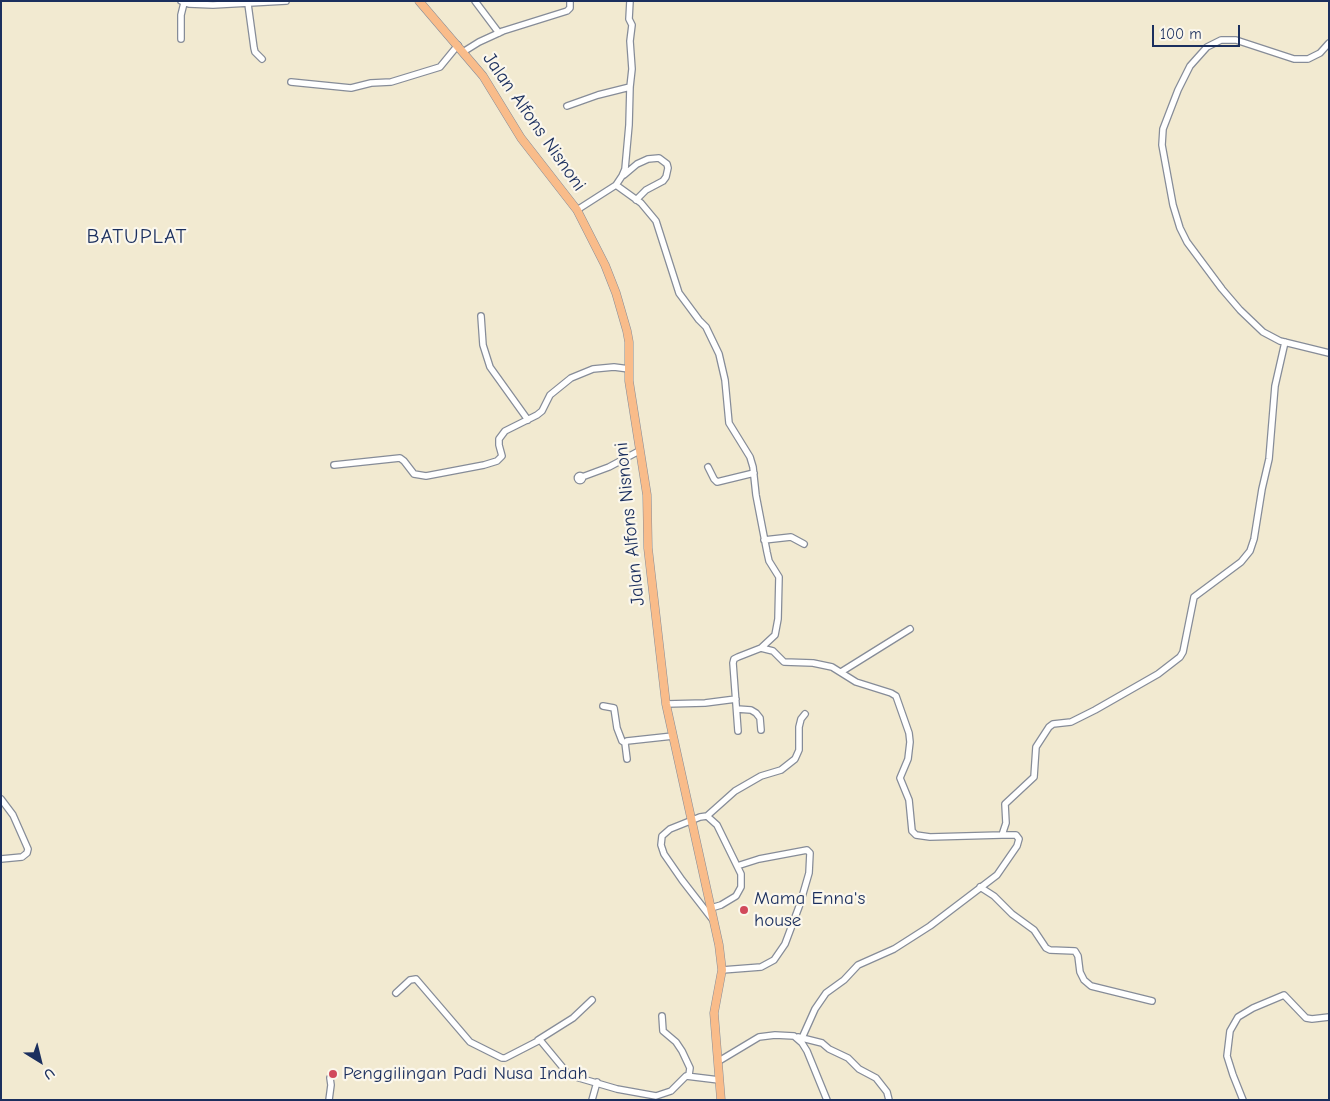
<!DOCTYPE html>
<html>
<head>
<meta charset="utf-8">
<style>
  body { margin:0 }
  #map { position:relative; width:1330px; height:1101px; overflow:hidden; background:#f2ead1; font-family:"Comic Neue",sans-serif }
  canvas { display:block }
  .frame { position:absolute; inset:0; border:2px solid #1b2f5e; pointer-events:none }
  .north { position:absolute; left:15px; top:1036px; width:50px; height:50px; -webkit-text-stroke:4px #fbf7ec; paint-order:stroke; rotate:144deg; font-size:14px; font-weight:700; line-height:20px; text-align:center; color:#1b2f5e }
  .north::after { content:''; display:block; margin:auto; width:18px; height:22px; background:#1b2f5e; clip-path:polygon(50% 0,100% 100%,50% 72%,0 100%) }
  .scale { position:absolute; left:1152px; top:25px; width:88px; height:22px; box-sizing:border-box; border:2px solid #1b2f5e; border-top:0; padding-left:6px; font-size:15px; line-height:18px; white-space:nowrap; color:#1b2f5e; -webkit-text-stroke:4px #fbf7ec; paint-order:stroke }
</style>
</head>
<body>
<div id="map">
<canvas width="1330" height="1101"></canvas>
<div class="frame"></div>
<div class="north">U</div>
<div class="scale">100 m</div>
</div>
<script>
const ctx = document.querySelector('canvas').getContext('2d');
ctx.lineJoin = 'round';
function toPath(rows) {
  const path = new Path2D();
  for (const r of rows) {
    if (r.length === 3) {
      path.moveTo(r[0] + r[2], r[1]);
      path.arc(r[0], r[1], r[2], 0, 2 * Math.PI);
      continue;
    }
    path.moveTo(r[0], r[1]);
    for (let i = 2; i < r.length; i += 2) path.lineTo(r[i], r[i + 1]);
  }
  return path;
}
function strokePath(path, color, width, dash) {
  ctx.strokeStyle = color;
  ctx.lineWidth = width;
  ctx.lineCap = dash ? 'butt' : 'round';
  ctx.setLineDash(dash || []);
  ctx.stroke(path);
}
function label(font, color, halo, rows, align = 'center') {
  ctx.font = font + ' "Comic Neue",sans-serif';
  ctx.lineWidth = 4.5;
  ctx.setLineDash([]);
  ctx.textBaseline = 'middle';
  ctx.strokeStyle = halo;
  ctx.fillStyle = color;
  for (const [text, x, y, turn = 0] of rows) {
    ctx.save();
    ctx.translate(x, y);
    ctx.rotate((+turn || 0) * Math.PI / 180);
    ctx.textAlign = isNaN(turn) ? turn : align;
    if (halo) ctx.strokeText(text, 0, 0);
    ctx.fillText(text, 0, 0);
    ctx.restore();
  }
}
const minor = toPath([
  [181,1,189,4,213,5,286,1],
  [475,1,499,33],
  [248,4,254,48,255,52,262,59],
  [181,39,181,15,184,3],
  [1329,43,1320,53,1308,59,1294,59,1236,40,1221,40,1207,47,1190,66,1178,90,1163,129,1162,145,1173,205,1180,228,1187,242,1222,289,1240,310,1263,332,1280,341,1329,353],
  [463,52,479,42,503,31,567,11,570,8,570,1],
  [291,82,351,88,371,83,391,82,440,67,458,45],
  [567,106,598,95,630,87],
  [624,175,637,164,648,159,659,158,667,164,668,168,666,177,663,181,646,190,636,200],
  [616,185,641,203,656,221,679,293,699,320,706,327,719,354,725,380,729,423,750,457,753,467,756,495,767,552,769,561,779,577,778,619,775,635,761,648,738,657,734,659,733,663,738,731],
  [577,210,616,185,622,176,625,169,629,125,630,87,632,69,630,41,632,25,629,19,630,1],
  [481,316,483,345,490,367,528,420],
  [334,465,400,458,404,461,414,474,426,476,484,465,497,461,502,456,499,445,499,439,505,431,537,415,542,411,550,395,571,378,593,369,614,367,629,369],
  [708,467,714,479,717,482,754,473],
  [580,478,2.5],
  [582,477,609,467,639,451],
  [764,540,791,537,804,544],
  [761,648,773,651,784,662,813,663,832,667,856,682,891,693,896,696,909,733,910,742,908,759,900,778,909,800,912,831,916,835,930,837,1002,835,1006,823,1005,804,1034,777,1036,747,1049,727,1053,724,1071,722,1095,710,1158,674,1180,657,1183,652,1194,597,1241,562,1250,551,1254,539,1262,489,1269,459,1275,386,1285,342],
  [841,672,910,629],
  [666,704,705,703,736,699],
  [603,706,614,708,617,728,622,741,625,743],
  [737,709,751,710,756,713,760,718,761,730],
  [627,759,625,743,627,741,673,736],
  [1,799,13,815,28,849,27,853,22,857,1,859],
  [707,816,735,791,761,776,781,770,795,759,799,750,799,727,801,719,805,714],
  [980,887,994,896,1012,914,1034,930,1046,948,1050,950,1075,951,1078,956,1080,972,1084,980,1091,986,1152,1001],
  [711,908,721,905,736,896,741,887,741,874,717,825,707,816,700,817,670,829,662,836,661,845,664,854,682,880,713,920],
  [722,970,761,967,774,960,785,944,800,904,809,873,810,853,807,850,759,859,737,866],
  [396,993,410,980,416,979,470,1042,502,1058,505,1058,540,1040,569,1075,617,1089,656,1096,671,1091,686,1076,719,1080],
  [662,1016,663,1031,676,1042,682,1051,690,1068,689,1075],
  [798,1037,822,1043,829,1049,848,1058,859,1069,876,1078,887,1092,889,1100],
  [802,1038,815,1009,826,993,844,980,858,965,894,949,930,926,997,875,1017,846,1019,839,1016,835,1002,835],
  [538,1040,573,1018,592,1000],
  [719,1061,759,1037,775,1035,794,1036,802,1043,807,1051,827,1100],
  [329,1100,331,1085,330,1078],
  [592,1100,597,1082],
  [1243,1100,1233,1075,1227,1056,1230,1031,1238,1017,1253,1008,1284,995,1306,1018,1312,1019,1329,1017]
]);
const major = toPath([
  [419,1,483,76,521,138,577,210,605,265,616,293,627,331,629,342,629,381,647,495,648,548,666,704,719,945,722,970,714,1013,721,1100]
]);
strokePath(minor, '#868c98', 8);
strokePath(major, '#868c98', 9);
strokePath(minor, '#fff', 5.5);
strokePath(major, '#f9bc8a', 8);
for (const [x, y, r, color] of [
  [744,910,5,"#d1495b"],
  [333,1074,5,"#d1495b"]
]) {
  const dot = new Path2D();
  dot.arc(x, y, r, 0, 2 * Math.PI);
  ctx.fillStyle = color;
  ctx.fill(dot);
  strokePath(dot, '#fbf7ec', 2);
}
label('19px', '#1b2f5e', '#fbf7ec', [
  ["Jalan Alfons Nisnoni",534,122,55],
  ["Jalan Alfons Nisnoni",630,524,-96]
]);
label('19px', '#1b2f5e', '#fbf7ec', [
  ["Mama Enna's",754,899],
  ["house",754,921],
  ["Penggilingan Padi Nusa Indah",343,1074]
], 'left');
ctx.letterSpacing = '1px';
label('21px', '#1b2f5e', '#fbf7ec', [
  ["BATUPLAT",137,237]
]);
ctx.letterSpacing = '0px';
</script>
</body>
</html>
